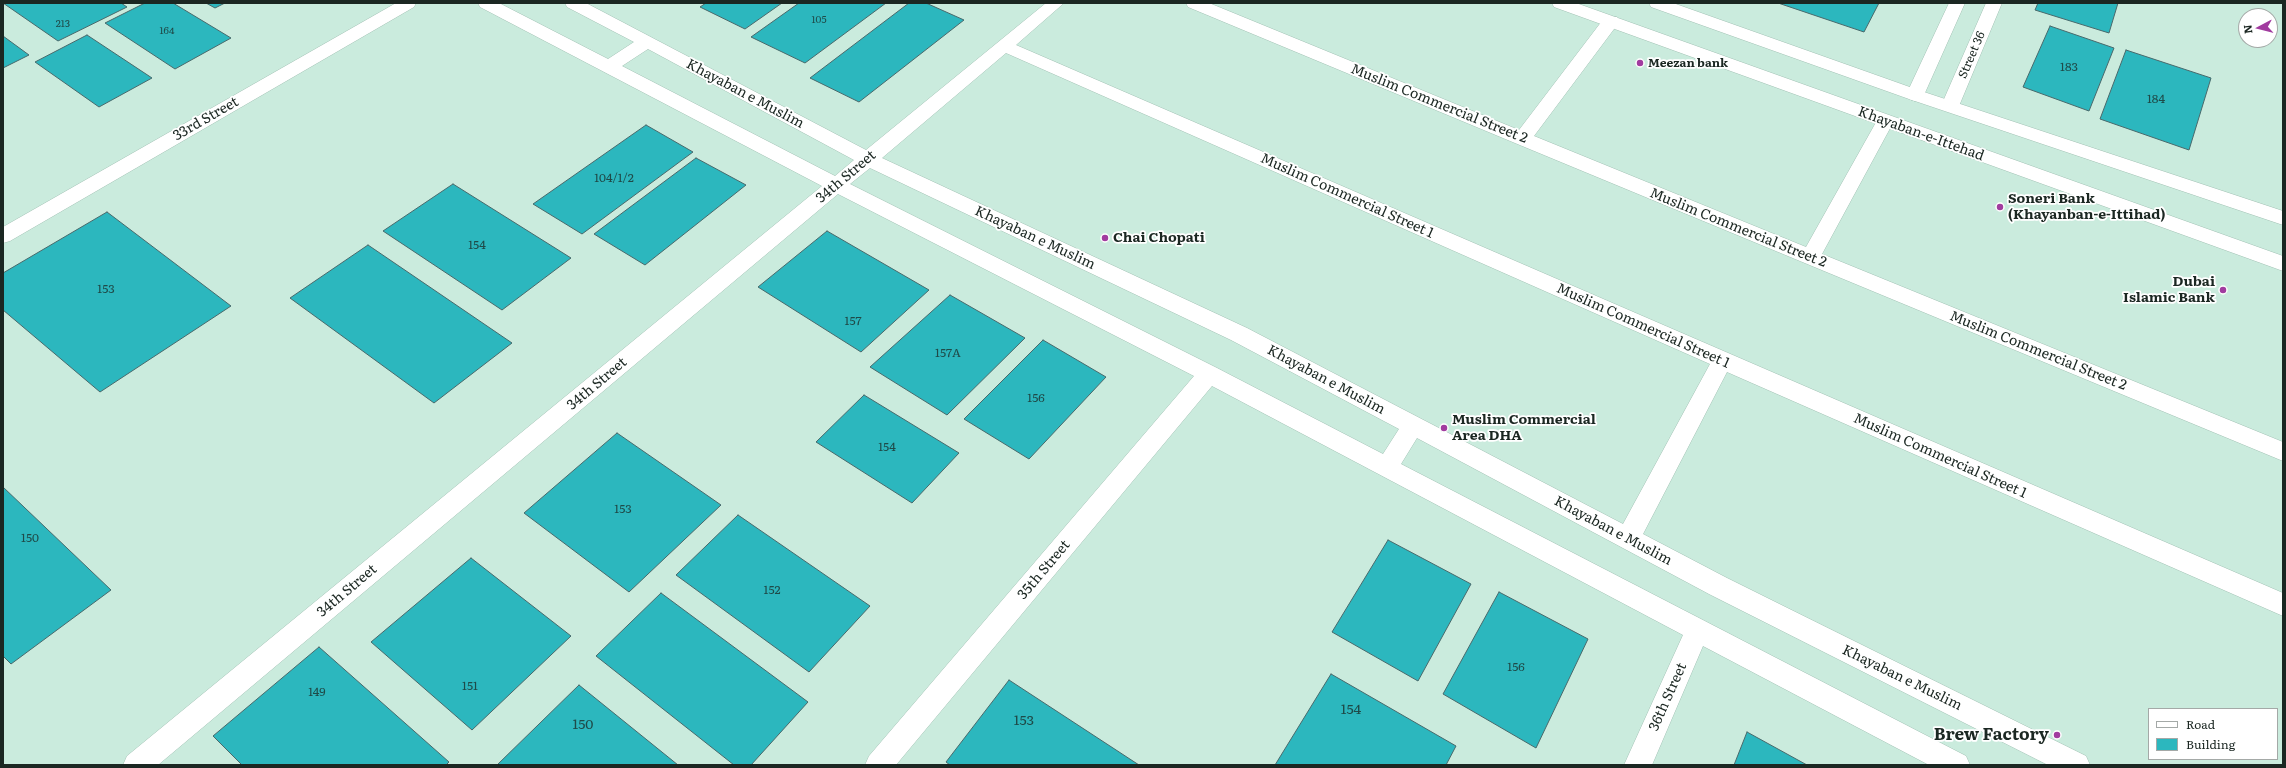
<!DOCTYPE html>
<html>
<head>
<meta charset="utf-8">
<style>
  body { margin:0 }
  #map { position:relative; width:2286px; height:768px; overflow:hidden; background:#caebdd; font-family:Literata,serif }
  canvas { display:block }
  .frame { position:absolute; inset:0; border:4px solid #1b2722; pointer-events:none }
  .legend { position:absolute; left:2148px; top:708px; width:130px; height:52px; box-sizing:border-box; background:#fff; border:1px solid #a4a9a7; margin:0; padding:5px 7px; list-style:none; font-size:12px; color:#1b2722 }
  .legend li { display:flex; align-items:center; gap:8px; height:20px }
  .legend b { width:20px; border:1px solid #a4a9a7 }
  .north { position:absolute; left:2238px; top:8px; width:40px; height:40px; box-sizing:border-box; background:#fff; border:1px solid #a4a9a7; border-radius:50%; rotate:263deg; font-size:11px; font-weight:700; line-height:16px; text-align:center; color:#1b2722 }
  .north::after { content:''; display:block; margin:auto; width:14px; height:18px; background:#a13b9f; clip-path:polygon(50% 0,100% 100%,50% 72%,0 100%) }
</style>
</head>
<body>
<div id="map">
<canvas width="2286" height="768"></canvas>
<div class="frame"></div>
<ul class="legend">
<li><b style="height:5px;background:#fff"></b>Road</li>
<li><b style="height:11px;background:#2cb7be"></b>Building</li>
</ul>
<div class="north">N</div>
</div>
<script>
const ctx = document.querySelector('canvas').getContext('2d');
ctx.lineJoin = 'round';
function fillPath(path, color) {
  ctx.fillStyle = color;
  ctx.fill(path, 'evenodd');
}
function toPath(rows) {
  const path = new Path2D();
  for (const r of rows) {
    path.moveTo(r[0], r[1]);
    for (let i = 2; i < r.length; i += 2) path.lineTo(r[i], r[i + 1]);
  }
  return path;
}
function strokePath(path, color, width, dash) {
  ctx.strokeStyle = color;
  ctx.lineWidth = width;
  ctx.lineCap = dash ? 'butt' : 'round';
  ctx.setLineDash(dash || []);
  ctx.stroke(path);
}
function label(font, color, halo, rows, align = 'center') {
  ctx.font = font + ' Literata,serif';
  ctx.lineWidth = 3.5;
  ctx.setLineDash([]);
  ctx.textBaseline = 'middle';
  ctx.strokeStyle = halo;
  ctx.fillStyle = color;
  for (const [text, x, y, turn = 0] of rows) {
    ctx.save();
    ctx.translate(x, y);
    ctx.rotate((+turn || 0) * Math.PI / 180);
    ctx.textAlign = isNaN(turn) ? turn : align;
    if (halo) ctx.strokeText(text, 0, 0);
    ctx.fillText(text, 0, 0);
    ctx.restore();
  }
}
const building = toPath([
  [3,3,121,3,127,7,58,41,3,3],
  [145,3,173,3,231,38,175,69,105,23,145,3],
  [206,3,225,3,215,8,206,3],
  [706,3,782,3,745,29,700,7,706,3],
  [799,3,886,3,805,63,751,37,799,3],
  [909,3,926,3,964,20,859,102,810,78,909,3],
  [1778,3,1879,3,1864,32,1778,3],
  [2038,3,2118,3,2109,33,2035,10,2038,3],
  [2050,26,2114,48,2089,111,2023,87,2050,26],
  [87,35,152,78,99,107,35,62,87,35],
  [3,36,29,55,3,68,3,36],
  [2126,50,2211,78,2189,150,2100,119,2126,50],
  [646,125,693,152,582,234,533,204,646,125],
  [696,158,746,185,645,265,594,234,696,158],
  [453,184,571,258,502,310,383,231,453,184],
  [107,212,231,306,100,392,3,310,3,273,107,212],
  [827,231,929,290,861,352,758,287,827,231],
  [368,245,512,343,434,403,290,298,368,245],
  [950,295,1025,338,947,415,870,367,950,295],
  [1043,340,1106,377,1029,459,964,419,1043,340],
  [864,395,959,453,912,503,816,442,864,395],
  [617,433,721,505,629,592,524,513,617,433],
  [3,487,111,590,11,664,3,656,3,487],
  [738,515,870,606,809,672,676,575,738,515],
  [1388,540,1471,584,1418,681,1332,632,1388,540],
  [471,558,571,636,472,730,371,642,471,558],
  [1499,592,1588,639,1536,748,1443,694,1499,592],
  [661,593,808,702,751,765,734,765,596,656,661,593],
  [319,647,449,762,446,765,242,765,213,736,319,647],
  [1331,674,1456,746,1446,765,1275,765,1331,674],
  [1009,680,1139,765,950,765,946,762,1009,680],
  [579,685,678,765,497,765,579,685],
  [1747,732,1807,765,1734,765,1747,732]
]);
fillPath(building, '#2cb7be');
strokePath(building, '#48696b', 1);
const minor = toPath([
  [396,3,416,3,414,7,10,241,3,243,3,227,396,3],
  [478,3,499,3,608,59,634,42,567,7,565,3,586,3,866,150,1046,3,1064,3,1016,45,2283,593,2283,616,1727,372,1643,534,1727,578,2086,756,2090,765,2048,765,1709,594,1417,438,1401,464,1966,756,1970,765,1929,765,1703,646,1652,765,1624,765,1683,635,1212,386,896,765,865,765,869,756,1194,376,838,194,158,765,123,765,127,756,822,186,480,7,478,3],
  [648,49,854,160,835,176,622,66,648,49],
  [1006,53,1710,364,1623,524,1247,328,882,158,1006,53],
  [870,168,1231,340,1399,429,1383,454,1217,368,850,184,870,168],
  [1186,3,1209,3,1519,130,1605,17,1617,17,1619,21,1617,25,1534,136,1806,247,1879,117,1885,115,1891,117,1894,121,1822,254,2283,442,2283,461,1515,143,1188,7,1186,3],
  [1949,3,1965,3,1924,95,1921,99,1915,101,1909,99,1906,95,1949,3],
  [1986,3,2002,3,1959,106,1956,110,1950,112,1944,110,1941,106,1986,3]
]);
const major = toPath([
  [1552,3,1576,3,2283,256,2283,271,1554,7,1552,3],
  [1649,3,1673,3,1921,91,2283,211,2283,225,1909,99,1651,7,1649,3]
]);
strokePath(minor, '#a2c1b4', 1);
strokePath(major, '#a2c1b4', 1);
fillPath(minor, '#fff');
fillPath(major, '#fff');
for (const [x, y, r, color] of [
  [1640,63,4,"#a13b9f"],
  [2000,207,4,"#a13b9f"],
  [1105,238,4,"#a13b9f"],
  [2223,290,4,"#a13b9f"],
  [1444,428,4,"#a13b9f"],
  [2057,735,4,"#a13b9f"]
]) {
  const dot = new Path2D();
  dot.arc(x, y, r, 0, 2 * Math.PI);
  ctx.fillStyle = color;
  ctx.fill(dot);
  strokePath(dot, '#fff', 1.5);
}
label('10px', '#1f4b49', null, [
  ["105",819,20],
  ["213",63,24],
  ["164",167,31]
]);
label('12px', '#1b2722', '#fff', [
  ["Street 36",1972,55,-67]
]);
label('bold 12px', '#1b2722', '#fff', [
  ["Meezan bank",1648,63]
], 'left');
label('12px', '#1f4b49', null, [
  ["183",2069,67],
  ["184",2156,99],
  ["104/1/2",614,178],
  ["154",477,245],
  ["153",106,289],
  ["157",853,321],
  ["157A",948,353],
  ["156",1036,398],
  ["154",887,447],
  ["153",623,509],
  ["150",30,538],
  ["152",772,590],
  ["156",1516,667],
  ["151",470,686],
  ["149",317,692]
]);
label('14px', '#1b2722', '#fff', [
  ["Khayaban e Muslim",745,94,28],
  ["Muslim Commercial Street 2",1439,104,22],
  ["33rd Street",206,119,-30],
  ["Khayaban-e-Ittehad",1921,134,20],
  ["34th Street",846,177,-40],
  ["Muslim Commercial Street 1",1347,196,24],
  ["Muslim Commercial Street 2",1738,228,22],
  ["Khayaban e Muslim",1035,238,25],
  ["Muslim Commercial Street 1",1643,326,24],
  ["Muslim Commercial Street 2",2038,351,22],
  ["Khayaban e Muslim",1326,380,28],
  ["34th Street",597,384,-40],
  ["Muslim Commercial Street 1",1940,456,24],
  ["Khayaban e Muslim",1613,531,28],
  ["35th Street",1044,570,-50],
  ["34th Street",347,591,-40],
  ["Khayaban e Muslim",1902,678,26],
  ["36th Street",1668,697,-66]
]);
label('bold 14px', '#1b2722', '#fff', [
  ["Soneri Bank",2008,199],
  ["(Khayanban-e-Ittihad)",2008,215],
  ["Chai Chopati",1113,238],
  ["Dubai",2215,282,"right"],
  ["Islamic Bank",2215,298,"right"],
  ["Muslim Commercial",1452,420],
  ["Area DHA",1452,436]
], 'left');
label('14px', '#1f4b49', null, [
  ["154",1351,710],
  ["153",1024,721],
  ["150",583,725]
]);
label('bold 17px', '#1b2722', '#fff', [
  ["Brew Factory",2049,735]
], 'right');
</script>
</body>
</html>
